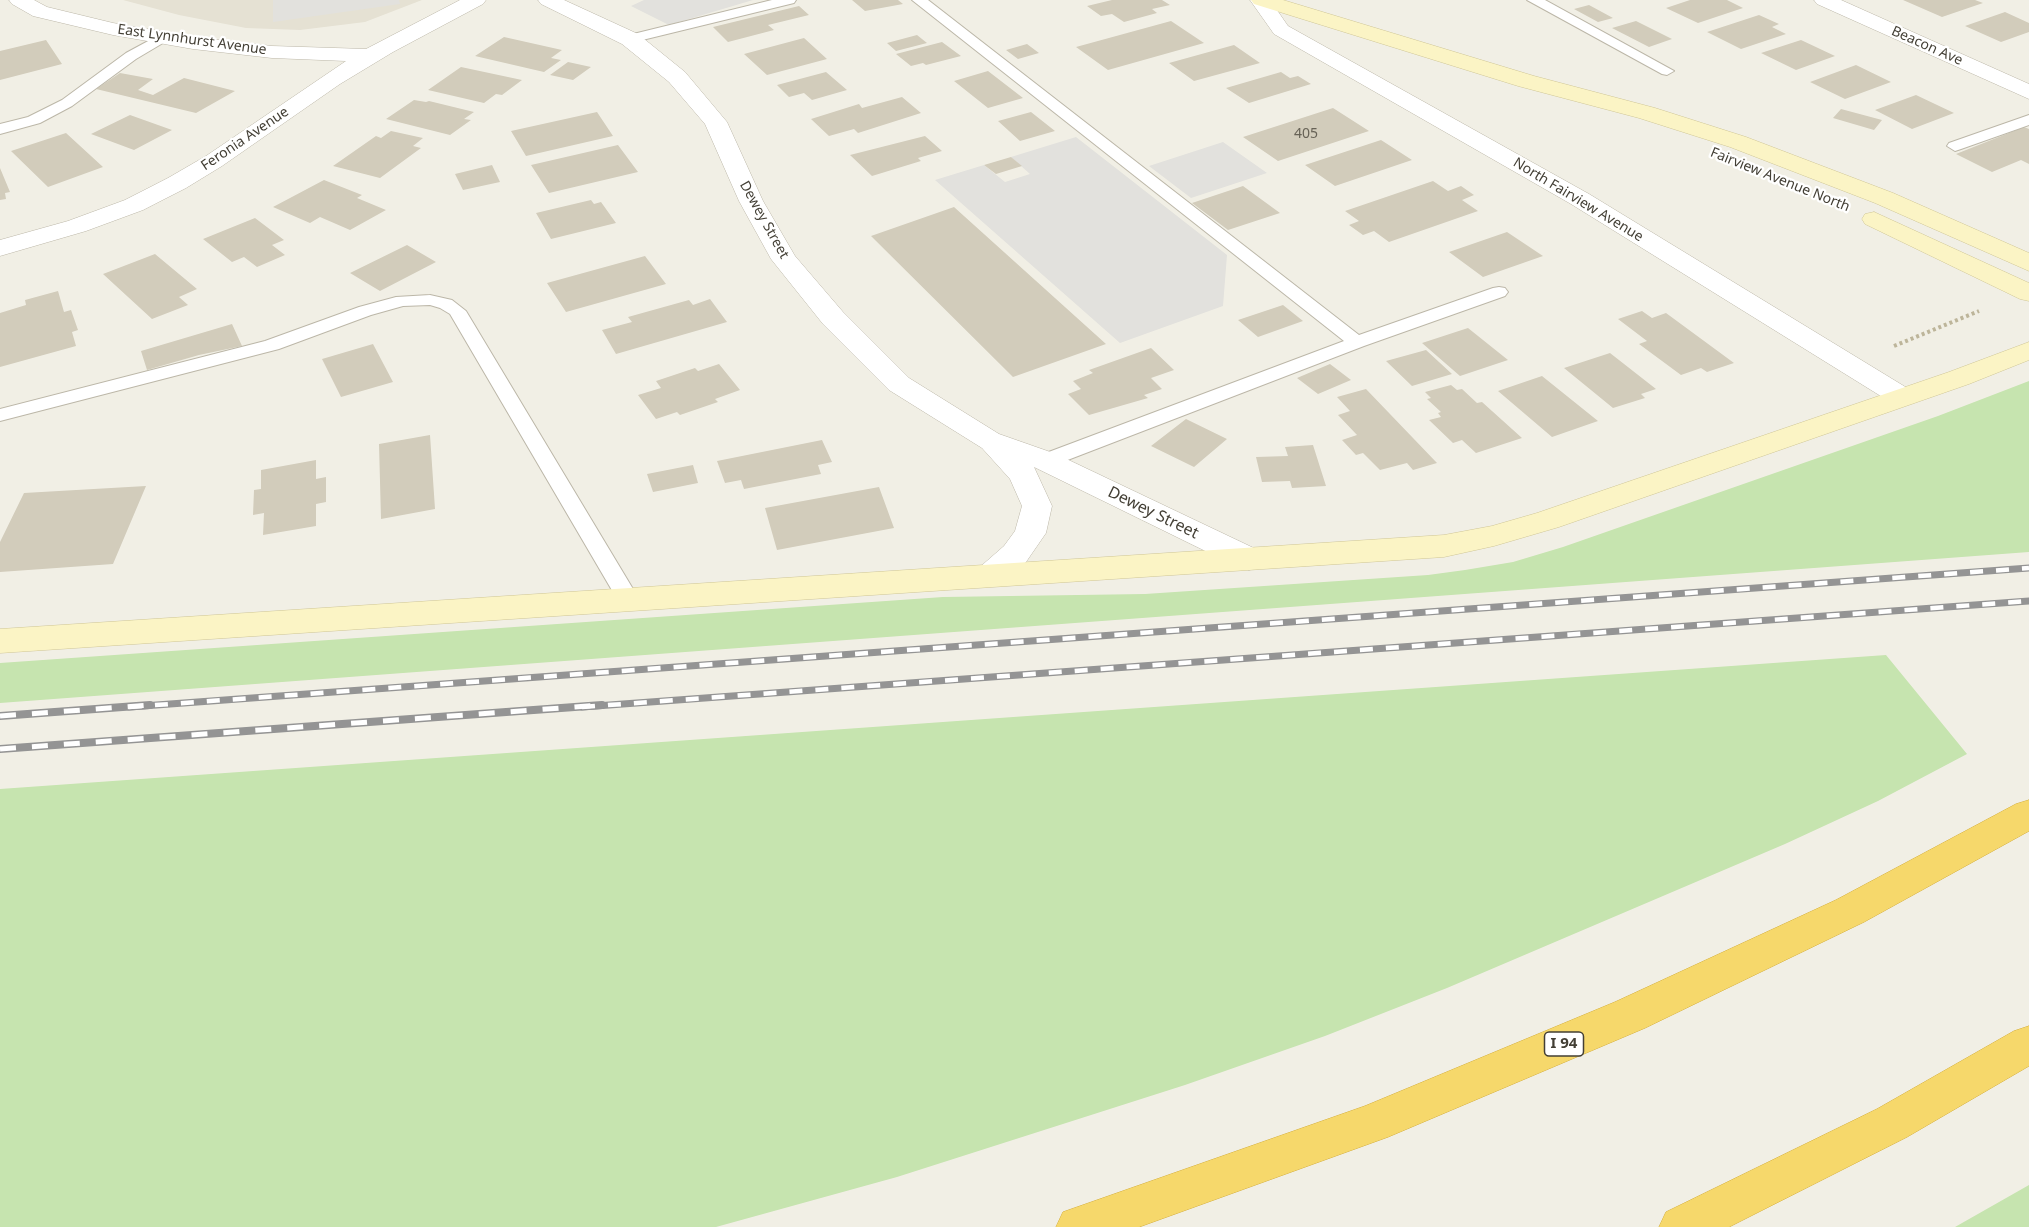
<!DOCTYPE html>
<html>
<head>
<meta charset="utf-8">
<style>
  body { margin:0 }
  canvas { display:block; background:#f1efe5 }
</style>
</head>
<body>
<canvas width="2029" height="1227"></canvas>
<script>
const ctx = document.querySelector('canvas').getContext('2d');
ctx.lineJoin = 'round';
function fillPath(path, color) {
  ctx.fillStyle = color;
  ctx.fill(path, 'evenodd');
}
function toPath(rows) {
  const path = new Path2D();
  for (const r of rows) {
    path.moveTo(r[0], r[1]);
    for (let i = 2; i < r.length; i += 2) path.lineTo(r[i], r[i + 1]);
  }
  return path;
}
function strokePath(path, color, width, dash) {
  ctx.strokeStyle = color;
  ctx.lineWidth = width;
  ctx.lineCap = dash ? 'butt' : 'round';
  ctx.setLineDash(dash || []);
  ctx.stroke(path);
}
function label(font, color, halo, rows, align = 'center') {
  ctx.font = font + ' "Noto Sans",sans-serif';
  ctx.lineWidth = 4.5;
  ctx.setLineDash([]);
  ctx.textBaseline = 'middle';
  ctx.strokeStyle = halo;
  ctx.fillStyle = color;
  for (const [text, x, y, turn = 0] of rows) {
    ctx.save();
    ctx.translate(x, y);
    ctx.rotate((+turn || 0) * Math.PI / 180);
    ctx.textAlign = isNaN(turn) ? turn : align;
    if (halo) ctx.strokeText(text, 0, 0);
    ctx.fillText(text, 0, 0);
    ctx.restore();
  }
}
fillPath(toPath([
  [123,0,422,0,365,22,300,30,246,28,179,15]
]), '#e5e1d3');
fillPath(toPath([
  [2029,381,2029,552,0,703,0,663,943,597,1145,594,1428,575,1465,570,1513,562,1563,547,1938,416],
  [1886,655,1967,754,1878,801,1785,844,1447,988,1325,1036,1185,1085,897,1177,716,1227,0,1227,0,789],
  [2029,1185,2029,1227,1955,1227]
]), '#c6e4af');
fillPath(toPath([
  [273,0,399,0,400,4,273,22],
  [644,0,753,0,669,25,631,6],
  [1076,137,1227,255,1223,306,1120,343,935,180,984,165,1005,182,1030,174,1011,157],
  [1223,142,1267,173,1191,198,1149,166]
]), '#e2e1dd');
fillPath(toPath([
  [852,0,898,0,903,4,865,11],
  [1112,0,1162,0,1170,5,1152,9,1157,13,1124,22,1112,14,1101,16,1087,6],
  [1690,0,1727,0,1743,8,1698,23,1666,8],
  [1903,0,1975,0,1983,3,1942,17],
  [1589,5,1613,18,1598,22,1574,9],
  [799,6,809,15,768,25,774,30,728,42,713,27],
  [2005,12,2029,23,2029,32,2001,42,1965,26],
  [1759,15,1779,24,1772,27,1786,34,1741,49,1707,32],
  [1171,21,1204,43,1108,70,1076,47],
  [1636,21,1672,39,1649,47,1612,28],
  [917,35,927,43,896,51,887,43],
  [504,37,562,50,551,58,561,60,544,72,475,56],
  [804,38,827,59,767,75,744,54],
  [46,40,62,64,0,80,0,51],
  [1801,40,1835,56,1796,70,1761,53],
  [942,42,961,56,926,65,923,63,911,66,896,54],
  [1027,44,1039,53,1018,59,1006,50],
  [1234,45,1260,63,1194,81,1169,63],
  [568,62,591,67,573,80,550,75],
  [1856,65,1891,82,1845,99,1810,82],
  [461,67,522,80,502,95,496,94,484,103,428,90],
  [988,71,1023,98,988,108,954,81],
  [826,72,847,90,812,100,804,93,789,97,777,85],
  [1281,72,1290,78,1298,76,1311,84,1249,103,1226,88],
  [120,73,153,79,138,90,153,95,184,78,235,91,196,113,96,89],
  [1916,95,1954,113,1912,129,1875,110],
  [902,97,921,113,858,133,854,129,829,136,811,119,859,104,862,108],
  [414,100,426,102,429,101,474,112,464,119,471,120,450,135,386,119],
  [1333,108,1369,131,1278,161,1243,137],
  [1841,109,1882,120,1874,130,1833,118],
  [597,112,613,136,526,156,511,131],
  [1031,112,1055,131,1020,141,998,121],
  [130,115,172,130,134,150,91,134],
  [2024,127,2029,129,2029,164,2021,160,1992,172,1956,154],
  [391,131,423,138,413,146,421,148,380,178,333,166,376,136,381,138],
  [66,133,103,167,48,187,11,151],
  [925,136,942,151,918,158,921,161,872,176,850,155],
  [1381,140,1412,160,1335,186,1305,165],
  [618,145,638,172,549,193,531,165],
  [1011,157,1022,166,996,174,984,165],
  [492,165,500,182,463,190,455,174],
  [0,168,10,192,5,193,6,199,0,200],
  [324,180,362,195,357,198,386,210,350,230,320,217,310,223,273,207],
  [1433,181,1448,191,1461,186,1474,195,1462,200,1478,211,1389,242,1374,231,1363,235,1349,225,1359,221,1345,211],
  [1243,186,1280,213,1228,230,1192,203],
  [591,200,594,204,601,202,616,223,551,239,536,213],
  [954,207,1106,344,1013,377,871,236],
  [255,218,284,240,272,245,285,255,257,267,244,257,232,262,203,239],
  [1507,232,1543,256,1483,277,1449,252],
  [407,245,436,262,380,291,350,273],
  [155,254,197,289,179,297,188,305,152,319,103,274],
  [645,256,666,284,566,312,547,283],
  [58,291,64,312,71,310,78,330,72,332,76,346,0,367,0,313,26,305,25,300],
  [710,299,727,322,616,354,602,330,632,322,628,317,689,300,693,305],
  [1283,305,1303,321,1258,337,1238,320],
  [1642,311,1652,318,1666,313,1734,363,1707,372,1701,368,1681,375,1639,344,1647,341,1618,319],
  [232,324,242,346,199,355,147,370,141,351],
  [1468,328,1508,360,1460,376,1422,343],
  [373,344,393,382,341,397,322,359],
  [1151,348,1174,370,1151,378,1162,389,1144,395,1148,398,1089,415,1068,394,1081,389,1073,381,1093,373,1089,370],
  [1426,350,1452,374,1412,386,1386,361],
  [1610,353,1656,389,1641,394,1645,398,1613,408,1564,368],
  [719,364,740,390,715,399,718,402,680,415,677,412,656,419,638,395,661,388,656,381,695,368,698,371],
  [1330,364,1351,380,1318,394,1297,378],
  [1542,376,1598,421,1552,437,1498,391],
  [1451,385,1457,390,1462,389,1477,403,1482,402,1522,438,1476,453,1462,440,1453,443,1429,420,1441,417,1438,413,1441,412,1427,399,1431,398,1425,392],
  [1366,389,1437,463,1413,470,1407,463,1380,470,1363,453,1356,455,1342,440,1357,435,1338,415,1350,411,1337,397],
  [1186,419,1227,439,1194,467,1151,446],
  [430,435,435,509,381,519,379,444],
  [822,440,832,462,818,465,821,474,744,489,741,480,725,483,717,461],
  [1313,445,1326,486,1292,488,1290,481,1262,482,1256,457,1288,456,1285,447],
  [316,460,316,479,326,477,326,502,316,504,316,526,263,535,264,513,253,515,254,490,261,489,261,470],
  [693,465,698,483,653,492,647,474],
  [146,486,113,564,0,572,0,542,24,493],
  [879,487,894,528,777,550,765,508]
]), '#d2ccbb');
const lane = toPath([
  [772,0,796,0,794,3,630,43,623,39,625,36,772,0],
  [912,0,928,0,1359,335,1493,288,1499,287,1505,288,1508,292,1505,296,1364,346,1052,466,1045,467,1038,466,1035,461,1038,456,1344,341,912,0],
  [1527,0,1545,0,1674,71,1667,75,1662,74,1527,0],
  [163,33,170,37,168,40,136,59,72,106,40,123,0,134,0,124,28,117,62,100,126,53,163,33],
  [2029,115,2029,125,1961,149,1955,151,1947,146,1949,143,2029,115],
  [430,295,452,300,466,311,639,599,636,604,628,607,620,604,450,314,440,308,430,305,403,306,371,315,279,349,0,421,0,409,265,341,359,307,396,297,430,295]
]);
const street = toPath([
  [9,0,34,0,47,7,113,23,193,37,272,46,366,49,460,0,486,0,483,4,393,52,340,84,222,166,186,188,143,210,86,231,0,256,0,240,68,221,125,200,168,178,206,156,346,61,272,58,193,49,113,35,33,16,12,4,9,0],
  [538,0,564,0,638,34,685,72,727,122,763,201,795,256,843,312,909,378,999,434,1056,454,1260,551,1265,559,1260,567,1249,570,1238,567,1034,467,1052,506,1046,533,1026,562,1002,583,991,586,980,583,975,575,980,567,1004,546,1015,531,1022,506,1010,479,982,448,889,390,823,324,771,259,739,201,705,124,669,82,622,44,541,4,538,0],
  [1250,0,1270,0,1288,26,1589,194,1912,391,1916,397,1912,403,1902,406,1892,403,1571,204,1274,34,1250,0],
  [1814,0,1841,0,2029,84,2029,99,1817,4,1814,0]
]);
const secondary = toPath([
  [1251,0,1283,0,1534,76,1655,108,1746,137,1893,193,2029,253,2029,271,1875,203,1730,147,1639,118,1518,86,1254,4,1251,0],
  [1874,212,2029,283,2029,301,2020,299,1865,224,1862,219,1865,214,1874,212],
  [2029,342,2029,360,1969,384,1559,527,1494,546,1444,557,0,653,0,629,1444,535,1492,526,1537,513,1949,372,2029,342]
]);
const highway = toPath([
  [2029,800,2029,831,1864,922,1645,1028,1388,1137,1139,1227,1056,1227,1063,1212,1365,1106,1615,1002,1836,900,2016,804,2029,800],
  [2029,1026,2029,1066,1907,1137,1729,1227,1659,1227,1666,1212,1877,1109,2014,1031,2029,1026]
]);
strokePath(lane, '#bcb7a8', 2);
strokePath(street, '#bcb7a8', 1);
strokePath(secondary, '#cfc697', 1);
strokePath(highway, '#d4ae3c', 1);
strokePath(toPath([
  [1894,346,1979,311]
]), '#bdb59a', 4, [3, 3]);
fillPath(lane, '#fff');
fillPath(street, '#fff');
fillPath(secondary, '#fbf4c5');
fillPath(highway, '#f6d86b');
const railFar1 = toPath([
  [129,707,2029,568],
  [582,707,2029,601]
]);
const rail = toPath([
  [0,716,150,705],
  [0,749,602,705]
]);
strokePath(railFar1, '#949494', 7);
strokePath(rail, '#949494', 8);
strokePath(railFar1, '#fff', 4.5, [13]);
strokePath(rail, '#fff', 5, [16]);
label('14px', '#433f35', '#fff', [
  ["East Lynnhurst Avenue",192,40,8],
  ["Beacon Ave",1927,46,24],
  ["Feronia Avenue",245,139,-34],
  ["Fairview Avenue North",1780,180,22],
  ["North Fairview Avenue",1578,200,31],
  ["Dewey Street",764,220,61]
]);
label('14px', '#676256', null, [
  ["405",1306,134]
]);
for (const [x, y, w] of [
  [1564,1044,39]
]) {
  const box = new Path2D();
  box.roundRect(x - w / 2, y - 12, w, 24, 4.5);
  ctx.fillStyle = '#fff';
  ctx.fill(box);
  strokePath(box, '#433f35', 1.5);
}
label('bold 15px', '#433f35', null, [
  ["I 94",1564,1044]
]);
label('16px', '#433f35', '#fff', [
  ["Dewey Street",1153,513,26]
]);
</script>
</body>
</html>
